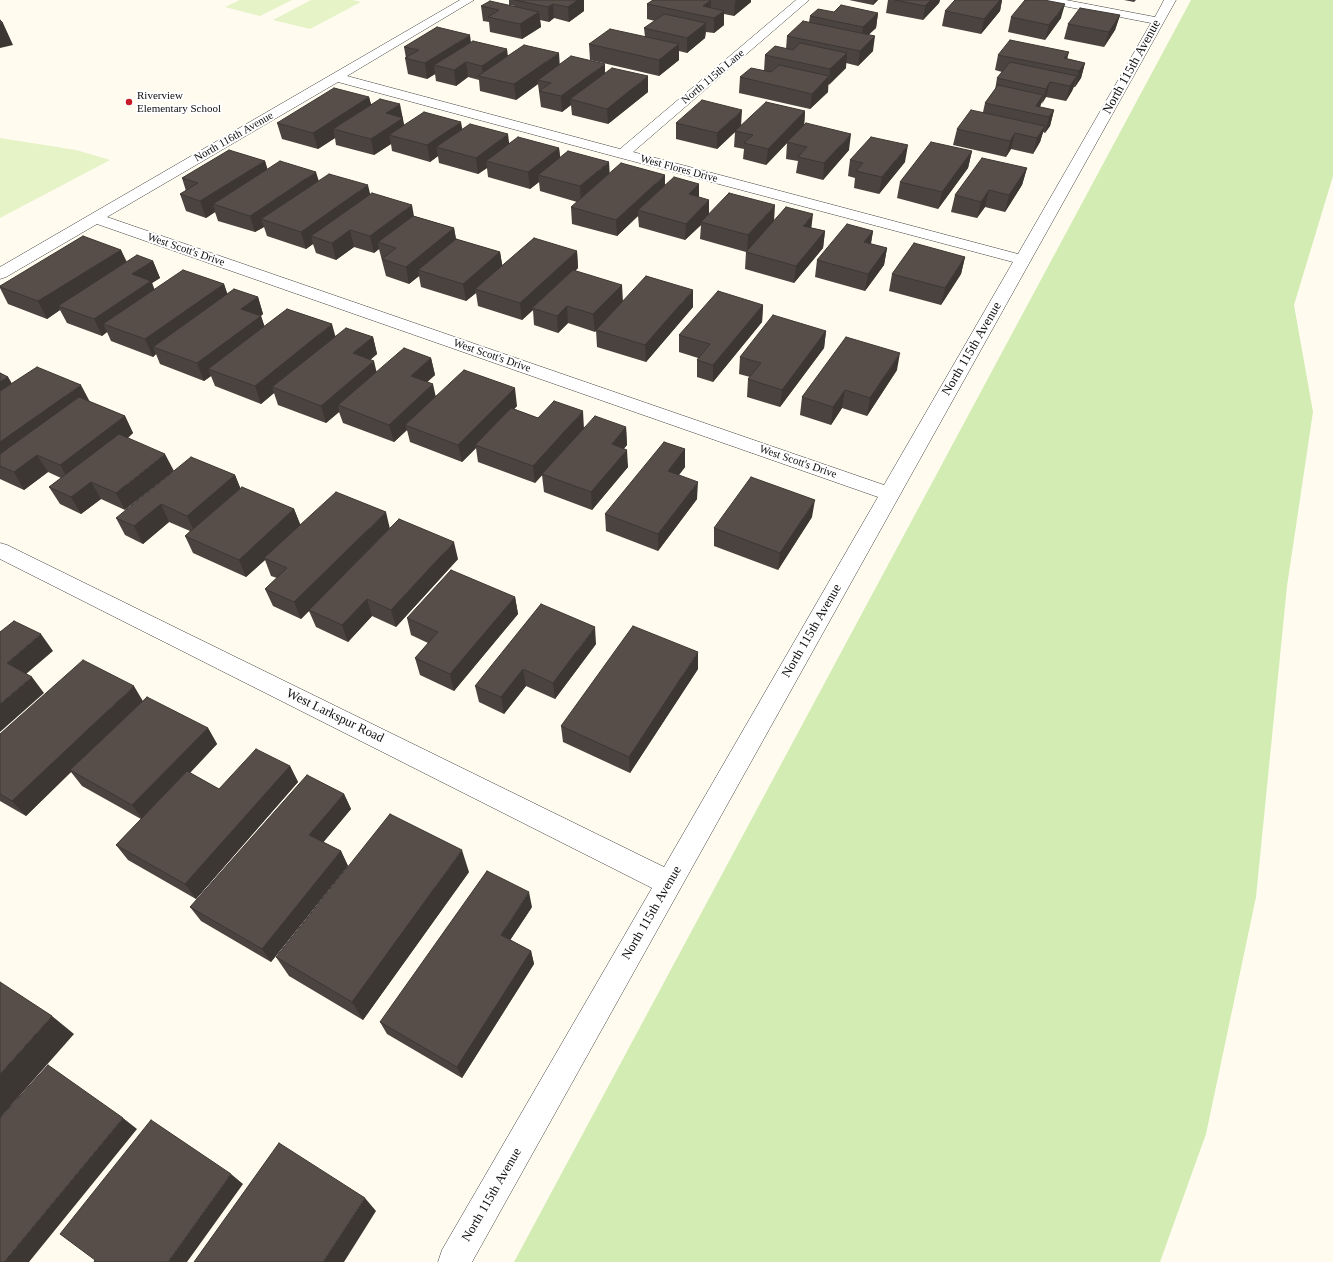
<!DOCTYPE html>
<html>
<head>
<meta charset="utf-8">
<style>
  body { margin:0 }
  canvas { display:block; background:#fffbee }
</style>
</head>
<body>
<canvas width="1333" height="1262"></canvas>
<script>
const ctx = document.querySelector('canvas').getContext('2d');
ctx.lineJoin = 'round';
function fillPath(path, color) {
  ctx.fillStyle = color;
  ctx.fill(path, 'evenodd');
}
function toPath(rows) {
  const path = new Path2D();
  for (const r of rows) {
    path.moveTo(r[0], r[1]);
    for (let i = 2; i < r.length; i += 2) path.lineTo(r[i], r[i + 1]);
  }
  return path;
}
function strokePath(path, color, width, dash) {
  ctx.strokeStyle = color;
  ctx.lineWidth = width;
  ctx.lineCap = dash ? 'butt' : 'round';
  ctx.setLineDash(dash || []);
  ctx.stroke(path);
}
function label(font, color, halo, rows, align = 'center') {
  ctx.font = font + ' Georgia,serif';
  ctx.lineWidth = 4;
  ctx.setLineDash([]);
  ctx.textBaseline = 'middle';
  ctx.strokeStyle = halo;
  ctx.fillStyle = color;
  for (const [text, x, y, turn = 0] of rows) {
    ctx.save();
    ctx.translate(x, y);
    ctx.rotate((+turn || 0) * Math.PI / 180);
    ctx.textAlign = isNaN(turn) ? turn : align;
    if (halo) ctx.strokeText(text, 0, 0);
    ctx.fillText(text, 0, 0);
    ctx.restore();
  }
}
fillPath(toPath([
  [1191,0,1333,0,1333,176,1294,305,1313,412,1287,586,1256,897,1206,1134,1160,1262,514,1262]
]), '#d3ecb4');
fillPath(toPath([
  [240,0,292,0,260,16,225,7],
  [311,0,353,0,361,2,310,29,273,20],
  [0,138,76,150,110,160,0,218]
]), '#e5f3c7');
const street = toPath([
  [460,0,474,0,347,76,620,149,796,0,809,0,633,152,1018,254,1151,23,1048,3,1042,0,1066,0,1155,17,1164,0,1176,0,472,1262,438,1262,442,1250,652,888,0,559,0,543,7,545,664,867,878,497,97,224,6,277,0,279,0,267,460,0],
  [338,82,617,157,1013,262,884,485,107,217,338,82]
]);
strokePath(street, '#404040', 1);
fillPath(street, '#fff');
fillPath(toPath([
  [509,0,584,0,584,11,569,22,554,18,549,22,540,20,541,27,522,39,490,32,489,22,483,21,481,6,515,6,509,5],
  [653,0,751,0,751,2,734,16,724,14,724,25,714,33,706,32,705,38,687,53,679,51,679,60,659,76,590,60,589,44,645,37,644,28,655,21,647,19,647,4],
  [849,0,878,0,873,5],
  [888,0,940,0,939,3,923,20,886,13],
  [955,0,1002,0,1000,11,981,34,942,26,945,11],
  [1124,0,1136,0,1134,2],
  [834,12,878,13,876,28,869,34,873,51,858,66,846,63,846,68,828,85,828,92,810,109,739,93,740,77,764,71,765,55,786,49,787,36,809,22,810,16],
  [1120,15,1115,30,1104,47,1064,39,1068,24],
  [1011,17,1061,18,1045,40,1008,32],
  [471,42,508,56,560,64,605,73,648,92,608,124,572,115,571,105,562,112,541,107,538,84,516,100,480,91,479,80,468,77,456,86,436,81,435,74,427,79,408,74,405,58,406,58,404,47],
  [998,55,1067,59,1085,63,1081,78,1075,87,1074,87,1072,91,1066,101,1046,97,1041,104,1040,107,1054,110,1050,126,1045,133,1043,132,1040,142,1033,154,1011,149,1006,157,953,145,957,129,983,112,985,103,995,90,997,78,1002,72,995,70],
  [369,97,371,104,402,118,404,125,462,129,510,143,559,148,560,157,609,174,665,186,699,184,699,197,709,214,774,221,812,228,825,231,823,248,794,283,745,269,746,252,700,239,701,225,685,240,639,227,638,216,617,236,572,224,571,207,577,202,540,191,539,182,530,189,488,177,487,168,478,174,439,163,438,156,430,162,392,151,391,144,374,155,336,145,335,138,318,149,282,139,277,123],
  [805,111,804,126,849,150,823,180,796,173,798,161,786,159,787,143,766,165,743,159,744,149,734,147,735,132,717,149,676,139,676,123,741,125],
  [972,151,968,168,938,209,897,198,900,182],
  [850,160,905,162,879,194,854,188,855,178,848,176],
  [265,161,267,169,319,181,370,194,414,216,454,228,456,239,500,252,502,265,577,251,578,268,575,271,623,301,693,307,646,362,597,347,596,330,595,332,568,323,558,333,534,325,533,310,522,320,478,306,476,293,466,301,421,287,419,276,409,284,386,276,379,249,374,253,354,247,336,260,316,253,313,244,306,249,267,236,264,227,255,232,218,221,215,212,206,218,186,211,180,194,186,191,182,178],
  [1027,168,1022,185,1005,212,985,207,977,218,951,212,955,195],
  [873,231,871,244,887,248,884,265,865,291,815,277,817,260],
  [121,250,127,262,153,261,160,278,152,283,154,289,224,284,227,294,258,297,263,314,261,316,264,326,336,336,373,337,377,354,370,360,376,372,431,358,435,375,427,382,436,397,517,406,514,409,538,418,584,428,626,427,627,445,624,448,628,467,592,510,544,492,542,475,535,483,478,462,476,448,462,462,410,442,407,430,394,442,343,423,339,412,326,423,278,405,274,393,261,404,215,386,211,376,204,381,160,364,156,354,153,357,111,341,107,332,102,336,67,323,60,310,47,319,8,304,0,288,0,286],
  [965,257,961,274,941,305,889,291,892,274],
  [763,305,762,322,713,382,697,377,697,360,698,358,679,352,679,335],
  [826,331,824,348,780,407,747,397,748,379,750,377,739,374,740,357],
  [897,370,867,416,842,408,831,425,800,415,802,397],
  [0,373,8,377,12,384,90,402,125,416,133,433,128,438,125,510,101,499,81,514,60,504,49,487,61,478,48,472,24,490,0,479],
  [685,449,685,467,679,475,697,499,658,551,606,531,605,514],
  [235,475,240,488,294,509,300,525,390,529,458,559,396,627,372,616,348,642,316,627,309,611,301,619,273,606,265,589,277,578,271,576,265,560,246,577,193,553,185,536,190,531,169,522,143,544,125,535,116,518],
  [812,517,778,570,714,546,714,528],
  [515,597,518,614,454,691,420,675,415,658,428,643,411,635,407,618],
  [596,644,555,699,526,686,504,714,479,702,475,686],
  [698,669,630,773,563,742,561,726],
  [143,701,208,728,217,744,190,773,219,789,290,766,298,782,196,899,128,860,116,845,141,819,82,786,71,772,26,816,0,801,0,734],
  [344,794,351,809,323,842,341,851,348,866,271,962,201,921,190,907],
  [469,872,363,1020,289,976,276,957],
  [532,907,510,940,531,951,534,964,462,1078,387,1034,380,1022]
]), '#4b433f');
fillPath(toPath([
  [576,0,584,0,584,11,569,22,568,7],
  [711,0,711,15,703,6],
  [737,0,751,0,751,2,734,16,735,1],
  [874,0,878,0,873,5],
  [931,0,940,0,939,3,923,20,925,6],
  [1000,0,1002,0,1000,11,981,34,984,19],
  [553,4,554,18,549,22,548,7],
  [1065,4,1061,18,1045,40,1049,25],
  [724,11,724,25,714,33,714,18],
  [539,12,541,27,522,39,520,24],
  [878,13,876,28,861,42,863,27],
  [1120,15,1115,30,1104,47,1109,32],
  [3,23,13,45,0,48,0,24],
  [706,23,705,38,687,53,687,38],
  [470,35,472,50,434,65,435,74,427,79,425,63],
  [875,36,873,51,858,66,860,51],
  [679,44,679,60,659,76,659,60],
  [507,49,509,64,483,77,482,66],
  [1069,52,1065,67,1064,58],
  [559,53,560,68,538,80,538,84,516,100,514,84],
  [847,53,846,68,829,85,830,69],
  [466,62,468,77,456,86,454,70],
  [1085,63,1081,78,1075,87,1079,71],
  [605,64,605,79,570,99,571,105,562,112,561,96],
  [648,76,648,92,608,124,607,109],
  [829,76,828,92,810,109,812,94],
  [1077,76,1072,91,1066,101,1070,86],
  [1050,82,1046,97,1042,104,1046,89],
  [1043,95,1039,111,1036,106],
  [369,97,373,113,333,129,335,138,318,149,313,133],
  [400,104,406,134,389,135,391,144,374,155,371,139,386,113],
  [742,110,741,126,735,131,735,132,717,149,717,133],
  [1054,110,1050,126,1045,133,1049,117],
  [805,111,804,127,787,142,787,143,766,165,768,149],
  [461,122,464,138,436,147,438,156,430,162,427,145],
  [1045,126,1040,142,1033,154,1037,138],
  [1015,133,1011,149,1006,157,1010,141],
  [508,134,510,150,486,161,487,168,478,174,476,158],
  [851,134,849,150,823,180,824,163],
  [908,145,905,162,879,194,882,177],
  [559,148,561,164,538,175,539,182,530,189,528,172],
  [972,151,968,168,938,209,942,192],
  [265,161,270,177,213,204,215,212,206,218,200,201],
  [609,162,610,178,581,203,580,186],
  [1027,168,1022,185,1005,212,1009,195],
  [316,172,321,188,261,219,264,227,255,232,250,216],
  [665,175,665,191,638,210,638,216,617,236,616,220],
  [699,184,699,200,689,194],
  [368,185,372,202,311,236,313,244,306,249,301,232],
  [989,190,985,207,977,218,981,202],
  [709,200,709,217,701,222,701,225,685,240,686,224],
  [412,205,415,222,378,242,379,249,374,253,370,236],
  [775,205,774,222,747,252,748,235],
  [813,214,811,231,803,226],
  [454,228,457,245,418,270,419,276,409,284,406,267],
  [350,230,354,247,336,260,332,243],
  [825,231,823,248,794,283,796,266],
  [873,231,870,247,864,242],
  [887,248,884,265,865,291,868,274],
  [121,250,128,267,58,306,60,310,47,319,38,301],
  [577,251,578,268,535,309,532,308,533,310,522,320,520,303],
  [500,252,503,269,475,289,476,293,466,301,463,284],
  [965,257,961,274,941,305,945,288],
  [153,261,160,278,152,283,158,298,103,324,107,332,102,336,94,319,132,274],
  [224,284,230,301,153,347,156,354,153,357,145,339],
  [622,285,623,302,595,332,593,314],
  [693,290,693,307,646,362,645,345],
  [258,297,263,314,247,326,241,309],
  [763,305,762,322,713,382,713,365],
  [567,306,568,323,558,333,557,316],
  [261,316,267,333,208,369,211,376,204,381,197,363],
  [332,324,337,342,272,387,274,393,261,404,255,386],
  [826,331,824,348,780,407,782,390],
  [373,337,377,354,357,371,353,353],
  [900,353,897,370,867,416,870,398],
  [431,358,435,375,414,394,411,376],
  [374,361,378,378,338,405,339,412,326,423,321,406],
  [8,377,18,394,0,406,0,382],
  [433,384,437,402,405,425,407,430,394,442,389,425],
  [81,385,90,402,0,466,0,442],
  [515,388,517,406,478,446,475,445,476,448,462,462,458,445],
  [845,390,842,408,831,425,833,407],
  [583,411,584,429,535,483,533,466],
  [125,416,133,433,70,482,60,465],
  [626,427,627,445,613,462,612,444],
  [685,449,685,467,668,489,668,471],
  [627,450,628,467,592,510,591,492],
  [165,454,174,471,125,510,116,493],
  [37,455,48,472,24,490,14,472],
  [235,475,242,492,195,533,187,516],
  [91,482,101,499,81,514,71,497],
  [698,482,697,499,658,551,658,534],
  [815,500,812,517,778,570,780,553],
  [161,504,169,522,143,544,134,526],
  [294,509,301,526,264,558,265,560,246,577,239,560],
  [386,512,390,529,301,619,294,602],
  [454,542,458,559,396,627,391,610],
  [515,597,518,614,454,691,450,674],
  [367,599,372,616,348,642,342,625],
  [595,627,596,644,555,699,553,683],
  [41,634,53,651,19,680,7,663],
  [698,652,698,669,630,773,629,757],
  [523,669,526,686,504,714,501,697],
  [32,677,44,693,0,732,0,704],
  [134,686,144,703,70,770,71,772,26,816,12,801],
  [208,728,217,744,144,821,132,805],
  [290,766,298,782,196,899,185,884],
  [344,794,351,809,317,850,309,835],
  [462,850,469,872,363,1020,352,1002],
  [341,851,348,866,271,962,262,949],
  [529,892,532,907,505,948,501,935],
  [531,951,534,964,462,1078,457,1067],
  [52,1016,74,1034,0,1118,0,1074],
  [123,1118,137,1129,29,1262,4,1262],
  [231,1174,243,1184,187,1262,168,1262],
  [365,1198,376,1211,344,1262,323,1262]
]), '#3d3733');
const building = toPath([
  [515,0,578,0,568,7,553,4,548,7,515,0],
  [653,0,711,0,703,6,724,11,714,18,647,4,653,0],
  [895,0,931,0,925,6,895,0],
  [955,0,1000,0,984,19,945,11,955,0],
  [1025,0,1044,0,1065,4,1049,25,1011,17,1025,0],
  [490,1,539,12,520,24,488,17,499,10,481,6,490,1],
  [841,5,878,13,863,27,810,16,818,9,834,12,841,5],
  [1080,8,1120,15,1109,32,1068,24,1080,8],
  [664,14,706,23,687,38,644,28,664,14],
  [0,20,3,23,0,24,0,20],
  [803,21,875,36,860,51,787,36,803,21],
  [437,27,470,35,425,63,405,58,419,50,404,47,437,27],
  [610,29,679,44,659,60,589,44,610,29],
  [1010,40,1069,52,1064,58,1085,63,1079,71,998,55,1010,40],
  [473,41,507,49,482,66,466,62,454,70,434,65,473,41],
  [800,43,847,53,830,69,765,55,775,46,793,50,800,43],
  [524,45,559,53,514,84,478,76,524,45],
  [571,56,605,64,561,96,539,91,551,83,538,80,571,56],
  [1010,62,1077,76,1070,86,1050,82,1046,89,997,78,1010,62],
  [779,65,829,76,812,94,740,77,751,68,771,72,779,65],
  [612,68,648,76,607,109,570,99,612,68],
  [998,85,1043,95,1036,106,1054,110,1049,117,985,103,998,85],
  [334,88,369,97,313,133,277,123,334,88],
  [380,99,400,104,386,113,403,118,371,139,333,129,380,99],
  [702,100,742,110,717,133,676,123,702,100],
  [766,102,805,111,768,149,744,143,753,135,735,131,766,102],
  [971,110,1045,126,1037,138,1015,133,1010,141,957,129,971,110],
  [424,112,461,122,427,145,389,135,424,112],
  [806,123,851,134,824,163,798,157,807,147,787,142,806,123],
  [470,124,508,134,476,158,436,147,470,124],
  [518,137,559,148,528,172,486,161,518,137],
  [871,137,908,145,882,177,856,171,863,163,850,160,871,137],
  [931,142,972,151,942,192,900,182,931,142],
  [229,150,265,161,200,201,180,194,198,183,182,178,229,150],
  [568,151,609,162,580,186,538,175,568,151],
  [982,158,1027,168,1009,195,989,190,981,202,955,195,982,158],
  [280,161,316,172,250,216,213,204,280,161],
  [621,163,665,175,616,220,571,207,621,163],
  [329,174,368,185,301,232,261,219,329,174],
  [674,177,699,184,689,194,709,200,686,224,638,210,674,177],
  [372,193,412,205,370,236,350,230,332,243,311,236,372,193],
  [729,193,775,205,748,235,701,222,729,193],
  [786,207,813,214,803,226,825,231,796,266,746,252,786,207],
  [413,216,454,228,406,267,382,259,396,248,378,242,413,216],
  [847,224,873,231,864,242,887,248,868,274,817,260,847,224],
  [83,236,121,250,38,301,0,287,0,286,83,236],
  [534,238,577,251,520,303,475,289,534,238],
  [456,239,500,252,463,284,418,270,456,239],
  [914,243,965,257,945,288,892,274,914,243],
  [137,255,153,261,132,274,151,281,94,319,58,306,137,255],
  [183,270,224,284,145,339,103,324,183,270],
  [573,270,622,285,593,314,567,306,557,316,532,308,573,270],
  [646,276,693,290,645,345,596,330,646,276],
  [234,289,258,297,241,309,261,316,197,363,153,347,234,289],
  [718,291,763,305,713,365,697,360,710,344,679,335,718,291],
  [287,309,332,324,255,386,208,369,287,309],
  [773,315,826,331,782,390,748,379,761,363,740,357,773,315],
  [346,328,373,337,353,353,374,361,321,406,272,387,346,328],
  [846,337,900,353,870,398,845,390,833,407,802,397,846,337],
  [404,348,431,358,411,376,433,384,389,425,338,405,404,348],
  [37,367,81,385,0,442,0,391,37,367],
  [464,370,515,388,458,445,405,425,464,370],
  [0,373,8,377,0,382,0,373],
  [79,397,125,416,60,465,37,455,14,472,0,466,0,454,79,397],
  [554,401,583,411,533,466,475,445,511,408,538,418,554,401],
  [595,416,626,427,612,444,627,450,591,492,542,474,595,416],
  [119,434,165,454,116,493,91,482,71,497,49,487,119,434],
  [664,442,685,449,668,471,698,482,658,534,605,514,664,442],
  [191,457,235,475,187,516,161,504,134,526,116,518,191,457],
  [751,477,815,500,780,553,714,528,751,477],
  [242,487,294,509,239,560,185,536,242,487],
  [336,492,386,512,294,602,265,589,287,568,264,558,336,492],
  [399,519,454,542,391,610,367,599,342,625,309,610,399,519],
  [451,570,515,597,450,674,415,658,438,632,407,618,451,570],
  [541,604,595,627,553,683,523,669,501,697,475,686,541,604],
  [14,621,41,634,7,663,32,677,0,704,0,632,14,621],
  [633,626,698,652,629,757,561,726,633,626],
  [83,660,134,686,12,801,0,794,0,734,83,660],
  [147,697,208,728,132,805,70,770,147,697],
  [256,749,290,766,185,884,116,845,187,771,219,789,256,749],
  [307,775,344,794,309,835,341,851,262,949,190,907,307,775],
  [390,814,462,850,352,1002,276,957,390,814],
  [487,871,529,892,501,935,531,951,457,1067,380,1022,487,871],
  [0,982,52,1016,0,1074,0,982],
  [48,1065,123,1118,4,1262,0,1262,0,1118,48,1065],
  [151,1120,231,1174,168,1262,94,1262,95,1260,60,1234,151,1120],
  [279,1143,365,1198,323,1262,194,1262,279,1143]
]);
fillPath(building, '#574e49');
strokePath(building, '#3d3733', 1);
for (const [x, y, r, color] of [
  [129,102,4,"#c71b27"]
]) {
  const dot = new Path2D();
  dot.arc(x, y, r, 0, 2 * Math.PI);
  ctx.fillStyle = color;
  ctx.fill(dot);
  strokePath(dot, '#fff', 1.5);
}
label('11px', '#0d0d0d', '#fff', [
  ["North 115th Lane",713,77,-40],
  ["North 116th Avenue",234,137,-30],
  ["West Flores Drive",679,169,15],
  ["West Scott's Drive",186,250,19],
  ["West Scott's Drive",492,356,19],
  ["West Scott's Drive",798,462,19]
]);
label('11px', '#0d0d0d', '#fff', [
  ["Riverview",137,96],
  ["Elementary School",137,109]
], 'left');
label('13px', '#0d0d0d', '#fff', [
  ["North 115th Avenue",1132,67,-61],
  ["North 115th Avenue",972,349,-60],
  ["North 115th Avenue",812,631,-60],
  ["West Larkspur Road",335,716,26],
  ["North 115th Avenue",652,913,-60],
  ["North 115th Avenue",492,1195,-60]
]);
</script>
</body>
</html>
